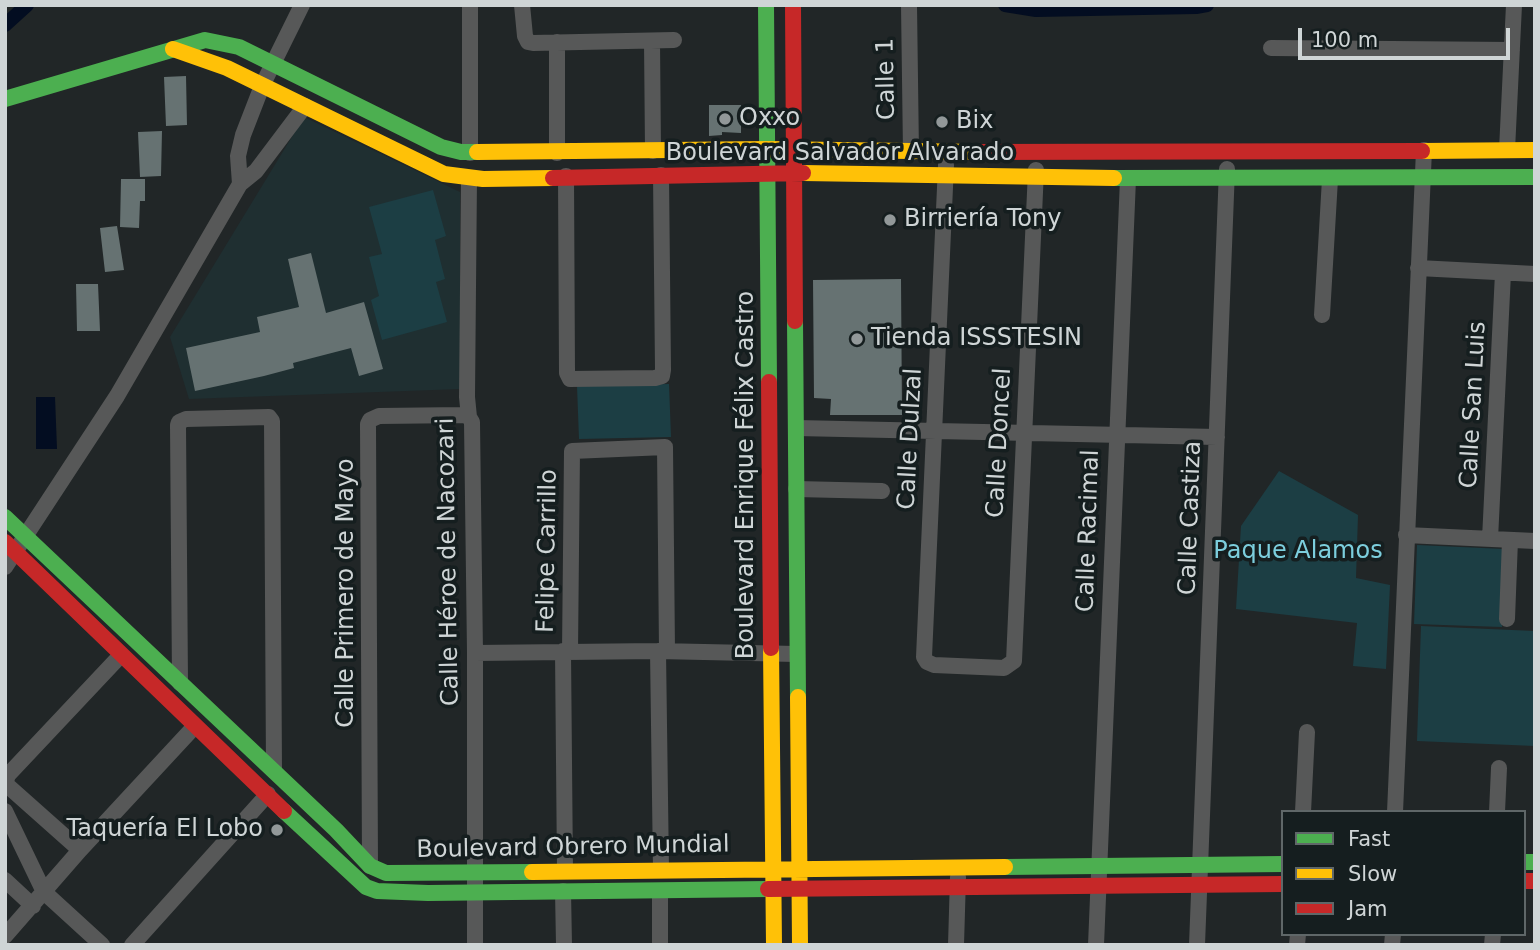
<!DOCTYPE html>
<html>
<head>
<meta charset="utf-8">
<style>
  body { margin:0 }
  #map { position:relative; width:1540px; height:950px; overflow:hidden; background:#212627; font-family:"DejaVu Sans",sans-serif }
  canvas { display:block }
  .frame { position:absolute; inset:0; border:7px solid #cfd5d6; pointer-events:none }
  .legend { position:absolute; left:1281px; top:810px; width:245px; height:126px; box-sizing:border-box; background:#151e1f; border:2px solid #5f6768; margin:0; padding:9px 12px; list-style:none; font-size:21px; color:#cfd5d6 }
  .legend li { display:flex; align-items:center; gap:14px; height:35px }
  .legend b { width:35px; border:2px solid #5f6768 }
  .scale { position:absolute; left:1298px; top:28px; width:212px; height:32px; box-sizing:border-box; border:4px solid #cfd5d6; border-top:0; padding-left:9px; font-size:21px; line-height:24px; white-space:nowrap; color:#cfd5d6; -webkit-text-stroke:5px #151e1f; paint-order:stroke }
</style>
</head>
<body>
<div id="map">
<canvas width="1540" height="950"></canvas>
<div class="frame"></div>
<ul class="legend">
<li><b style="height:9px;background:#4caf50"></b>Fast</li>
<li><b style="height:9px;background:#ffc107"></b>Slow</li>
<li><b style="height:9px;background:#c62828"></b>Jam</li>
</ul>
<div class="scale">100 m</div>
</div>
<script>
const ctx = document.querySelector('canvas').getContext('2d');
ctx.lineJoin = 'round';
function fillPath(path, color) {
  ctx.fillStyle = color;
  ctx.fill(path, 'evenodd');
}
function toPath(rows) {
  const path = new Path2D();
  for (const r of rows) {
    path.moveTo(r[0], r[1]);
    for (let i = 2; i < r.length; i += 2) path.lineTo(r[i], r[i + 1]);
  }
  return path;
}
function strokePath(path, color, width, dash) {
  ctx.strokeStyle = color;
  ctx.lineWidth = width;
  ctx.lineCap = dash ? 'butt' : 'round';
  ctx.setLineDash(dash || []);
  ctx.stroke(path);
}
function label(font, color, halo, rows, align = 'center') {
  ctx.font = font + ' "DejaVu Sans",sans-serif';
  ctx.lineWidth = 7;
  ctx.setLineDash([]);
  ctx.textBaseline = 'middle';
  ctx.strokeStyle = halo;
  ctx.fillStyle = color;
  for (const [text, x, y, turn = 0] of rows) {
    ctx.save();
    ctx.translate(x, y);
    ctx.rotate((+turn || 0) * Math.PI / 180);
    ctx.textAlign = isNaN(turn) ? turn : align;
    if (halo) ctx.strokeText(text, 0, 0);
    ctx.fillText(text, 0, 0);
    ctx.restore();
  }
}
fillPath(toPath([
  [304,117,460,192,460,389,189,399,170,337]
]), '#1f2f31');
fillPath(toPath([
  [433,190,446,236,435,240,445,279,436,282,447,322,382,340,371,300,379,296,369,257,382,254,369,207],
  [669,384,671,437,579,439,577,386],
  [1279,471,1358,515,1356,578,1390,585,1386,669,1353,666,1357,623,1236,609,1241,526],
  [1417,545,1504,549,1502,627,1414,624],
  [1421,626,1535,631,1535,746,1417,741]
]), '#1c3e44');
fillPath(toPath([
  [36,397,55,397,57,449,36,449]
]), '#030d21');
strokePath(toPath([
  [1005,5,1036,10,1196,7,1207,5],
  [5,25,27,5]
]), '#030d21', 14);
fillPath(toPath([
  [186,76,187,125,166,126,164,77],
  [709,105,741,105,741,133,722,132,722,135,709,136],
  [162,131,161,176,140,177,138,132],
  [121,179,145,179,145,201,140,201,139,228,120,227],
  [117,226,124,270,105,272,100,228],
  [311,253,326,313,364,302,383,369,359,376,351,348,293,363,294,368,264,376,195,391,186,348,260,332,257,317,299,307,288,259],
  [901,279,902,415,830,415,831,399,814,398,813,280],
  [76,284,98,284,100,331,77,331]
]), '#667272');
strokePath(toPath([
  [470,5,470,153],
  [522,5,525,36,528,42,533,43,674,40],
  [909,5,911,153],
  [652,41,653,151],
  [557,42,557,153],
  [1271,48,1512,50],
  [1507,150,1514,5],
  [946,165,924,657,927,662,934,665,1004,668,1014,661,1036,170],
  [566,176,567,373,570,379,655,378,662,376,663,370,661,175],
  [469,178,467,397,469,417,472,422,475,653,475,945],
  [240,184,238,156,243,135,262,86,302,5],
  [1418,268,1535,274],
  [1322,315,1330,179],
  [796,428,1217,437],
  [796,489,882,491],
  [1406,535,1535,541],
  [1490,539,1503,273],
  [5,567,117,396,240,184,256,171,305,106],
  [1507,619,1510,540],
  [563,651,565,871],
  [658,651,661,870],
  [570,652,572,451,665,447,667,651],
  [475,653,658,651,796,654],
  [180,683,178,425,179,422,186,419,269,417,272,421,274,771],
  [5,811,44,892,102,945],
  [1303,812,1307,732],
  [1395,812,1424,150],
  [1497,812,1499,768],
  [80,850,8,786,6,781,8,775,121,655],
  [370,866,368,424,370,420,379,416,464,415,469,417],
  [5,880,33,906],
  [563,891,564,945],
  [660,891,660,945],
  [5,936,80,850,195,726],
  [132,945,268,794],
  [956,945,958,877],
  [1096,945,1128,179],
  [1197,945,1227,169],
  [1297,945,1298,934],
  [1392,945,1393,934],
  [1492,945,1493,934]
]), '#575858', 16);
strokePath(toPath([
  [766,5,769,382],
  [5,99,205,40,239,47,441,147,461,152,477,152],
  [1114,178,1535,177],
  [795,321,798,697],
  [5,517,336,830,370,866,386,873,532,872],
  [284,811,366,887,377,891,428,893,768,889],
  [1524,862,1535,862],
  [1005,867,1283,864]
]), '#4caf50', 16);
strokePath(toPath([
  [173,49,227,68,444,174,483,179,553,178],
  [1422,151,1535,150],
  [477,152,768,149,981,152],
  [803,173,1114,178],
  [771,648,774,945],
  [798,697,800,945],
  [532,872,1005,867]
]), '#ffc107', 16);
strokePath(toPath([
  [793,5,795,321],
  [981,152,1422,151],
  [553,178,803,173],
  [769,382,771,648],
  [5,542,284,811],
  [1524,881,1535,881],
  [768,889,1283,884]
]), '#c62828', 16);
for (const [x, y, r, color] of [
  [725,119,7,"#929899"],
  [942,122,7,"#929899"],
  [890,220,7,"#929899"],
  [857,339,7,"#929899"],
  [277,830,7,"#929899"]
]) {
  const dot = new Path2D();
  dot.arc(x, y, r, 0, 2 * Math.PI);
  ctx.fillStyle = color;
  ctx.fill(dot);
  strokePath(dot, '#151e1f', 2.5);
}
label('24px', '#cfd5d6', '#151e1f', [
  ["Calle 1",887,79,-91],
  ["Boulevard Salvador Alvarado",840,154],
  ["Calle San Luis",1474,405,-87],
  ["Calle Dulzal",911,439,-87],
  ["Calle Doncel",1000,443,-87],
  ["Boulevard Enrique Félix Castro",747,475,-90],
  ["Calle Castiza",1191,518,-88],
  ["Calle Racimal",1089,531,-88],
  ["Felipe Carrillo",548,551,-89],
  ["Calle Héroe de Nacozari",449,562,-91],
  ["Calle Primero de Mayo",347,593,-90],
  ["Boulevard Obrero Mundial",573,848,-1]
]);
label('24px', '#cfd5d6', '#151e1f', [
  ["Oxxo",739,119],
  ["Bix",956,122],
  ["Birriería Tony",904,220],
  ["Tienda ISSSTESIN",871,339],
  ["Taquería El Lobo",263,830,"right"]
], 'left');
label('24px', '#7ccedd', '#151e1f', [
  ["Paque Alamos",1298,552]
]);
</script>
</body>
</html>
